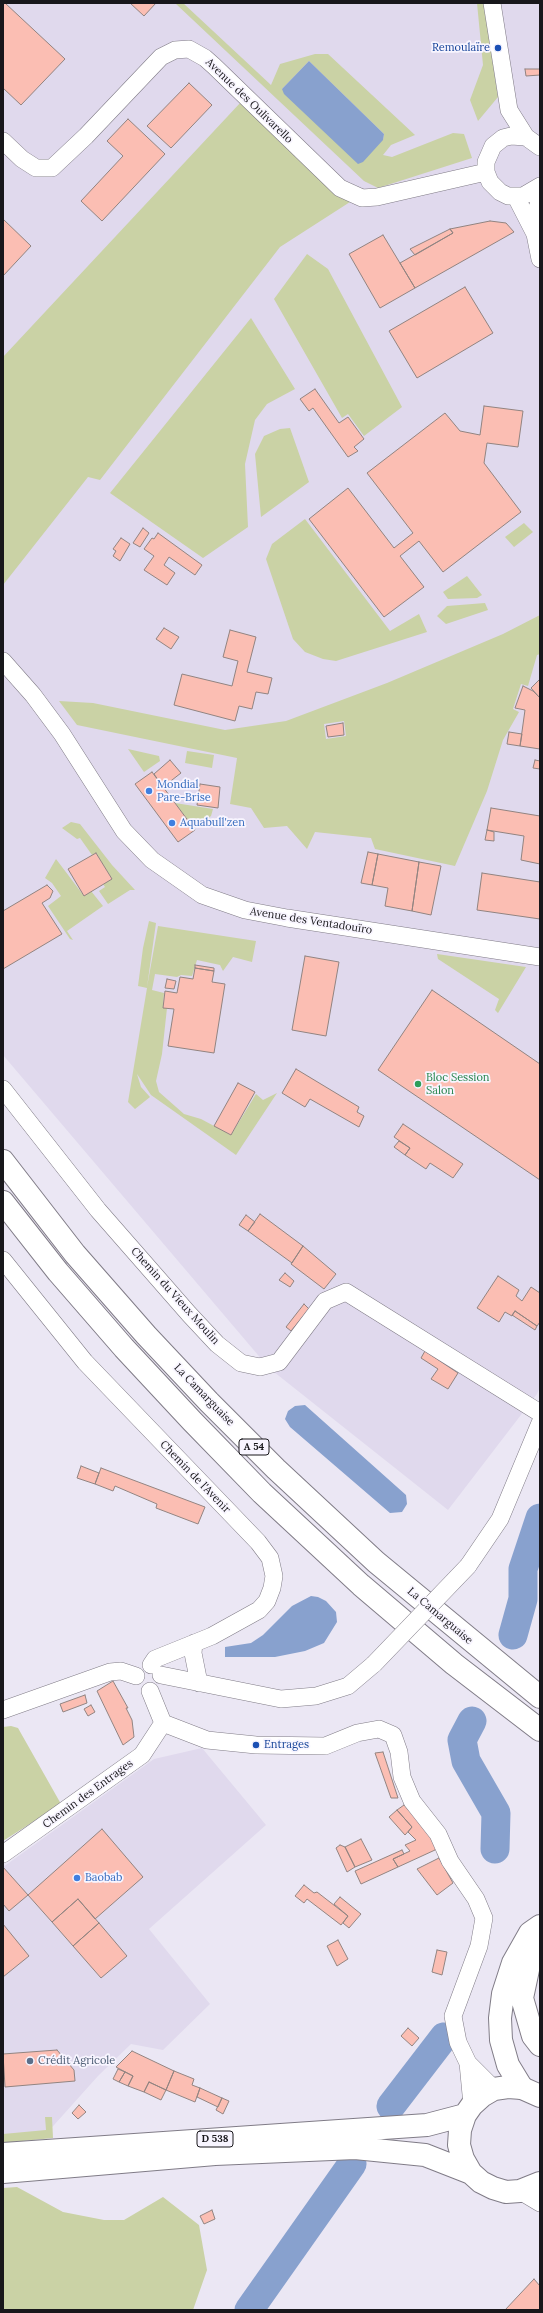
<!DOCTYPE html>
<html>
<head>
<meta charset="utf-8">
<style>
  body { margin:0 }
  #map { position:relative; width:543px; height:2313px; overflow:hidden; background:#ebe7f4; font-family:Lora,serif }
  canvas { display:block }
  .frame { position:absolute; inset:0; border:4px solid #18171b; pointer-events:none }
</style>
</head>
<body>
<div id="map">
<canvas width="543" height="2313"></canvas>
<div class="frame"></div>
</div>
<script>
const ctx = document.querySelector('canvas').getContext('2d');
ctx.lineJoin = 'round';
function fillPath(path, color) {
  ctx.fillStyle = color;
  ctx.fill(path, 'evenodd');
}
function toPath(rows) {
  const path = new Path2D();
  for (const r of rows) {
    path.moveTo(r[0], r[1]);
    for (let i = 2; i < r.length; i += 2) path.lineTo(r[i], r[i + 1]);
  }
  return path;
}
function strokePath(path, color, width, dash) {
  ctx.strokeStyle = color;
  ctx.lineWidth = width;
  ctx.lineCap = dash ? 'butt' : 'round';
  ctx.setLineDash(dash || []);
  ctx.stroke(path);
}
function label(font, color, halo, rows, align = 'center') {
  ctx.font = font + ' Lora,serif';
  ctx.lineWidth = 3.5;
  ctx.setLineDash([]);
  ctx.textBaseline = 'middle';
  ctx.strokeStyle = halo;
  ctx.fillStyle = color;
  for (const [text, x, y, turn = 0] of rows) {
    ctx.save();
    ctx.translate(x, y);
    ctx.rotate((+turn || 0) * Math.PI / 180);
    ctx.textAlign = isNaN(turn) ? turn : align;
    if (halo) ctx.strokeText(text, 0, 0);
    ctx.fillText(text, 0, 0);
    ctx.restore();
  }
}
fillPath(toPath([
  [3,3,540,3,540,1387,537,1394,448,1510,269,1368,3,1055],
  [202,1748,266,1825,149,1929,210,2004,163,2050,131,2044,98,2076,46,2134,3,2138,3,1867,154,1759]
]), '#e0d9ed');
fillPath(toPath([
  [175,3,183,3,271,85,280,64,315,54,328,54,415,135,391,145,383,155,392,157,453,133,464,134,472,158,378,188,364,181],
  [309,61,384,134,383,140,282,89],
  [477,3,484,3,498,97,478,121,470,100,483,65],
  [241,102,336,193,350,202,280,247,100,480,88,477,3,585,3,357],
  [307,254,328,269,402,407,364,436,348,414,342,418,274,299],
  [251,318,295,389,267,404,255,420,245,464,248,527,203,558,110,493],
  [290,428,309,482,261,517,255,454,264,436,280,429],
  [305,519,390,631,419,614,427,632,336,661,323,659,305,652,293,639,266,559,272,544],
  [524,523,533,532,514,547,505,537],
  [467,576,482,595,477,598,448,599,443,592],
  [485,603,488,610,446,624,437,616,447,606],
  [540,615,540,654,537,655,528,686,521,684,513,709,519,712,503,740,487,791,455,866,375,849,371,838,315,832,307,849,287,826,264,828,251,808,230,804,237,758,77,725,59,701,93,703,225,730,286,721,387,683,503,634],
  [344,721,346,736,326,739,324,724],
  [128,749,159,756,160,761,144,772],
  [187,751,214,755,212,768,185,763],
  [175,803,213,809,211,816,194,828],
  [71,822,80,824,112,865,135,890,130,890,108,904,99,891,105,887,103,884,112,879,96,853,92,855,80,838,77,839,62,828],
  [56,859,84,896,91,891,103,906,67,931,73,940,70,939,48,906,61,896,52,883,45,878],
  [149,921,156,923,147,987,158,926,256,941,252,962,233,957,223,971,220,965,197,960,192,976,181,975,177,977,155,974,152,990,164,993,163,1007,167,1008,162,1054,156,1081,159,1092,184,1114,201,1119,231,1135,256,1094,263,1100,277,1093,236,1155,151,1095,137,1074,141,1087,150,1097,135,1109,128,1102,147,988,138,986,143,948],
  [437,954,526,967,498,1013,495,1010,499,999,438,959],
  [11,1726,18,1728,61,1804,3,1841,3,1727],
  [45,2117,52,2117,53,2138,3,2143,3,2134,46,2130],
  [17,2187,63,2212,104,2220,124,2220,163,2197,199,2225,207,2270,193,2310,3,2310,3,2188]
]), '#cad2a5');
fillPath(toPath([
  [309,61,384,134,383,140,363,162,358,164,284,94,282,89],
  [305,1405,406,1495,407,1504,402,1512,390,1513,290,1427,285,1419,288,1411,295,1406],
  [311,1596,318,1597,326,1601,336,1612,337,1622,324,1643,305,1651,275,1657,225,1657,225,1647,251,1643,263,1635,292,1606]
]), '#88a1ce');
strokePath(toPath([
  [513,1635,523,1599,523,1569,540,1518],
  [472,1721,462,1740,466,1761,496,1813,495,1849],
  [391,2106,444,2037],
  [249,2310,352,2164]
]), '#88a1ce', 29);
const building = toPath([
  [3,3,5,3,65,59,21,105,3,88,3,3],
  [130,3,156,3,144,16,130,3],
  [525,69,540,69,540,75,526,76,525,69],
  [189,83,212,105,171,148,147,126,189,83],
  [128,119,165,154,102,221,81,201,123,156,107,141,128,119],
  [3,219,31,246,3,276,3,219],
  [490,221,506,223,514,232,415,288,400,263,453,233,450,229,490,221],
  [450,229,453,233,415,255,410,249,450,229],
  [383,235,415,288,380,308,349,254,383,235],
  [465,287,493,333,417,378,389,331,465,287],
  [315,389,339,423,348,417,364,439,354,447,358,451,348,457,313,408,309,411,300,399,315,389],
  [484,406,523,411,518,447,487,443,484,463,521,512,443,572,419,541,400,556,424,587,384,617,309,519,348,488,394,548,413,533,367,473,445,413,460,431,480,435,484,406],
  [143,528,149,533,140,547,133,543,143,528],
  [158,533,202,565,195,575,169,557,164,565,175,573,167,585,144,570,154,556,144,549,152,538,154,539,158,533],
  [121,538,130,544,120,561,113,556,116,551,113,549,121,538],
  [164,628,179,637,171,649,156,639,164,628],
  [230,630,256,637,247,672,272,678,268,694,256,692,252,709,239,706,235,721,174,705,182,674,232,686,238,661,223,657,230,630],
  [540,679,540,698,531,688,540,679],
  [523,686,533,691,540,698,540,749,520,746,525,710,515,708,523,686],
  [343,723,344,735,328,737,326,726,343,723],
  [509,732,522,734,520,746,507,744,509,732],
  [170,760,181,773,163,787,154,774,170,760],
  [535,760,540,761,540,769,533,768,535,760],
  [152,772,195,830,178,842,135,784,152,772],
  [200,784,220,787,218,808,197,805,200,784],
  [491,808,540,816,540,864,521,860,524,836,487,830,491,808],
  [487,830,494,832,494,841,485,840,487,830],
  [368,852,378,854,372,885,361,883,368,852],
  [96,853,112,879,84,896,68,869,96,853],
  [378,854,419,862,412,911,385,906,388,888,372,885,378,854],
  [419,862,441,866,431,915,412,911,419,862],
  [482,873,540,882,540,919,477,910,482,873],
  [47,885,53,891,50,898,42,903,62,934,3,969,3,911,47,885],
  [305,956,339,962,326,1036,292,1030,305,956],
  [195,965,214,968,214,971,195,968,195,965],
  [195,968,214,971,212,982,225,984,214,1053,168,1046,174,1009,163,1008,165,991,177,993,180,977,193,979,195,968],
  [167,979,176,981,174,989,165,988,167,979],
  [432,990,540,1064,540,1180,378,1070,432,990],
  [296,1069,359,1107,357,1112,364,1116,359,1127,310,1099,305,1107,282,1093,296,1069],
  [238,1083,255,1092,231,1135,214,1126,238,1083],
  [403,1124,463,1164,453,1178,430,1163,426,1169,405,1155,410,1148,394,1137,403,1124],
  [399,1141,410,1148,405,1155,394,1147,399,1141],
  [260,1214,303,1246,292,1263,248,1231,260,1214],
  [246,1215,255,1222,248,1231,239,1225,246,1215],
  [303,1246,336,1274,324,1289,291,1264,303,1246],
  [285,1273,294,1281,290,1287,279,1280,285,1273],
  [498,1276,519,1290,516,1296,522,1301,531,1287,540,1293,540,1322,537,1326,515,1311,512,1316,505,1312,499,1322,477,1308,498,1276],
  [304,1304,309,1309,291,1331,286,1327,304,1304],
  [515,1311,537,1326,535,1330,512,1315,515,1311],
  [425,1351,458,1373,448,1389,431,1379,438,1369,421,1358,425,1351],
  [81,1466,99,1473,95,1484,77,1478,81,1466],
  [101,1468,205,1507,198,1524,156,1508,157,1504,115,1486,113,1491,95,1484,101,1468],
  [113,1681,128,1708,126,1708,132,1720,134,1737,123,1745,97,1691,113,1681],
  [85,1695,87,1703,63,1712,60,1704,85,1695],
  [91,1705,95,1712,88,1716,84,1709,91,1705],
  [383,1752,398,1798,391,1798,375,1753,383,1752],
  [404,1805,431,1835,436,1847,435,1850,398,1867,393,1859,410,1851,405,1845,416,1840,408,1832,412,1827,397,1810,404,1805],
  [397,1810,412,1827,405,1835,389,1817,397,1810],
  [102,1829,143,1877,95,1919,78,1899,52,1922,28,1895,102,1829],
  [361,1839,372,1860,355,1867,345,1847,361,1839],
  [340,1845,345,1847,355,1867,347,1872,336,1848,340,1845],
  [402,1850,404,1854,393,1859,398,1867,361,1884,355,1871,402,1850],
  [439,1858,453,1883,437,1895,417,1869,439,1858],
  [3,1867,28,1895,9,1911,3,1904,3,1867],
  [304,1885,314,1893,317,1892,348,1916,341,1925,307,1899,304,1903,295,1896,304,1885],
  [340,1897,361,1914,349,1928,343,1923,348,1916,334,1904,340,1897],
  [78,1899,99,1923,73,1946,52,1922,78,1899],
  [99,1923,127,1956,101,1978,73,1946,99,1923],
  [3,1924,29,1956,3,1977,3,1924],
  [338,1940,348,1959,337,1966,327,1946,338,1940],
  [437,1950,447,1952,442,1975,432,1972,437,1950],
  [408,2028,419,2038,412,2046,401,2036,408,2028],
  [57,2050,74,2070,75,2081,5,2087,3,2054,57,2050],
  [132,2051,174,2071,166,2090,149,2082,144,2092,128,2086,133,2076,116,2067,132,2051],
  [118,2069,125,2072,119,2082,113,2079,118,2069],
  [174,2071,194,2079,192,2085,200,2088,195,2102,166,2090,174,2071],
  [125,2072,133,2076,128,2086,119,2082,125,2072],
  [149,2082,166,2090,161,2100,144,2092,149,2082],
  [200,2088,222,2098,218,2107,197,2097,200,2088],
  [222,2098,229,2101,223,2114,216,2110,222,2098],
  [79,2105,86,2112,78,2119,72,2113,79,2105],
  [212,2210,215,2219,204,2224,200,2216,212,2210],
  [534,2279,540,2286,540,2310,505,2310,534,2279]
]);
fillPath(building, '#fbbeb3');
strokePath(building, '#928481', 1);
const minor = toPath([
  [492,3,509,110,526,137],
  [3,141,22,159,36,168,52,168,86,136,161,57,175,50,189,49,205,58,214,66,340,188,362,198,377,197,486,172],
  [540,147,526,137,511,136,503,138,493,146,486,162,486,172,490,182,500,192,508,196,523,196,540,186],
  [516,197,535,234,540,259],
  [535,234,540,186],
  [3,661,33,695,62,734,124,831,152,860,202,895,245,910,287,918,540,957],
  [3,1089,98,1210,189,1314,217,1344,241,1363,260,1367,279,1362,325,1301,346,1292,540,1413],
  [3,1260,85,1362,258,1542,270,1558,274,1576,272,1588,267,1601,259,1610,212,1636,155,1659,151,1665],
  [468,1566,500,1519,540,1423],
  [194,1643,193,1653,199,1683],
  [161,1675,281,1699,316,1696,348,1686,374,1664],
  [150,1691,163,1723,207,1740,256,1745,325,1746,357,1733,379,1729,393,1735,399,1752,402,1777,412,1801,438,1834,450,1861,476,1899,484,1918,479,1946,453,2016,458,2042,468,2063,472,2105],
  [3,1710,110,1672,121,1671,136,1676],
  [3,1854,142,1755,163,1723],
  [468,2063,494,2089],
  [520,2191,540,2203]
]);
const major = toPath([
  [540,2096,522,2088,508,2087,494,2089,482,2096,472,2105,465,2115,460,2130,459,2145,463,2159,471,2173,481,2182,493,2188,506,2192,520,2191,540,2183],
  [3,2154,427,2125,465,2115],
  [3,2172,215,2154,355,2148,425,2155,471,2173]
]);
const highway = toPath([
  [3,1161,75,1254,146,1335,209,1402,276,1469,376,1562,540,1697],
  [3,1202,58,1272,124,1348,192,1421,262,1493,361,1585,454,1664,540,1730],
  [540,1946,529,1965,522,1998,533,2036,540,2045],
  [522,2088,508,2065,501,2040,500,2018,503,1994,513,1963,530,1933,540,1926]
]);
strokePath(minor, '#807c87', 18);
strokePath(major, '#807c87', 24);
strokePath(highway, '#807c87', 24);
strokePath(minor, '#fff', 17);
strokePath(major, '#fff', 22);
strokePath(highway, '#fff', 22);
const minorBridge = toPath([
  [374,1664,468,1566]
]);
strokePath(minorBridge, '#807c87', 18, []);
strokePath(minorBridge, '#fff', 17);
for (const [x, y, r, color] of [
  [498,48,4,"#1a4fb4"],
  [149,791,4,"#3f7fe0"],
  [172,823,4,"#3f7fe0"],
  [418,1084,4,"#2e9e5b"],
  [256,1745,4,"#1a4fb4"],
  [77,1878,4,"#3f7fe0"],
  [30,2061,4,"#5c6f8a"]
]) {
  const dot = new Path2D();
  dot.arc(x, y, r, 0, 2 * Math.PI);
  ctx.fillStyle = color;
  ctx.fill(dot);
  strokePath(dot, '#f8f5ff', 1.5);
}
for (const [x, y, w] of [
  [254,1447,30],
  [215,2139,36]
]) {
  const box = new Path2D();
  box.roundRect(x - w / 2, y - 8, w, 16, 3);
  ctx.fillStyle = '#f8f5ff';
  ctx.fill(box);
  strokePath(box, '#18171b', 1);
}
label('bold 10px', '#18171b', null, [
  ["A 54",254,1447],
  ["D 538",215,2139]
]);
label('11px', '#164399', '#f8f5ff', [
  ["Remoulaïre",490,48],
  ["Entrages",264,1745,"left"]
], 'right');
label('11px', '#18171b', '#f8f5ff', [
  ["Avenue des Oulivarello",249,101,44],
  ["Avenue des Ventadouïro",311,921,9],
  ["Chemin du Vieux Moulin",175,1296,48],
  ["La Camarguaise",204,1395,46],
  ["Chemin de l'Avenir",195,1477,46],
  ["La Camarguaise",440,1616,40],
  ["Chemin des Entrages",88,1794,-36]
]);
label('11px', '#366cbe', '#f8f5ff', [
  ["Mondial",157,785],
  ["Pare-Brise",157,798],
  ["Aquabull'zen",180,823],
  ["Baobab",85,1878]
], 'left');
label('11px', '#27864d', '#f8f5ff', [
  ["Bloc Session",426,1078],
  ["Salon",426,1091]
], 'left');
label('11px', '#4e5e75', '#f8f5ff', [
  ["Crédit Agricole",38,2061]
], 'left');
</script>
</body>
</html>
